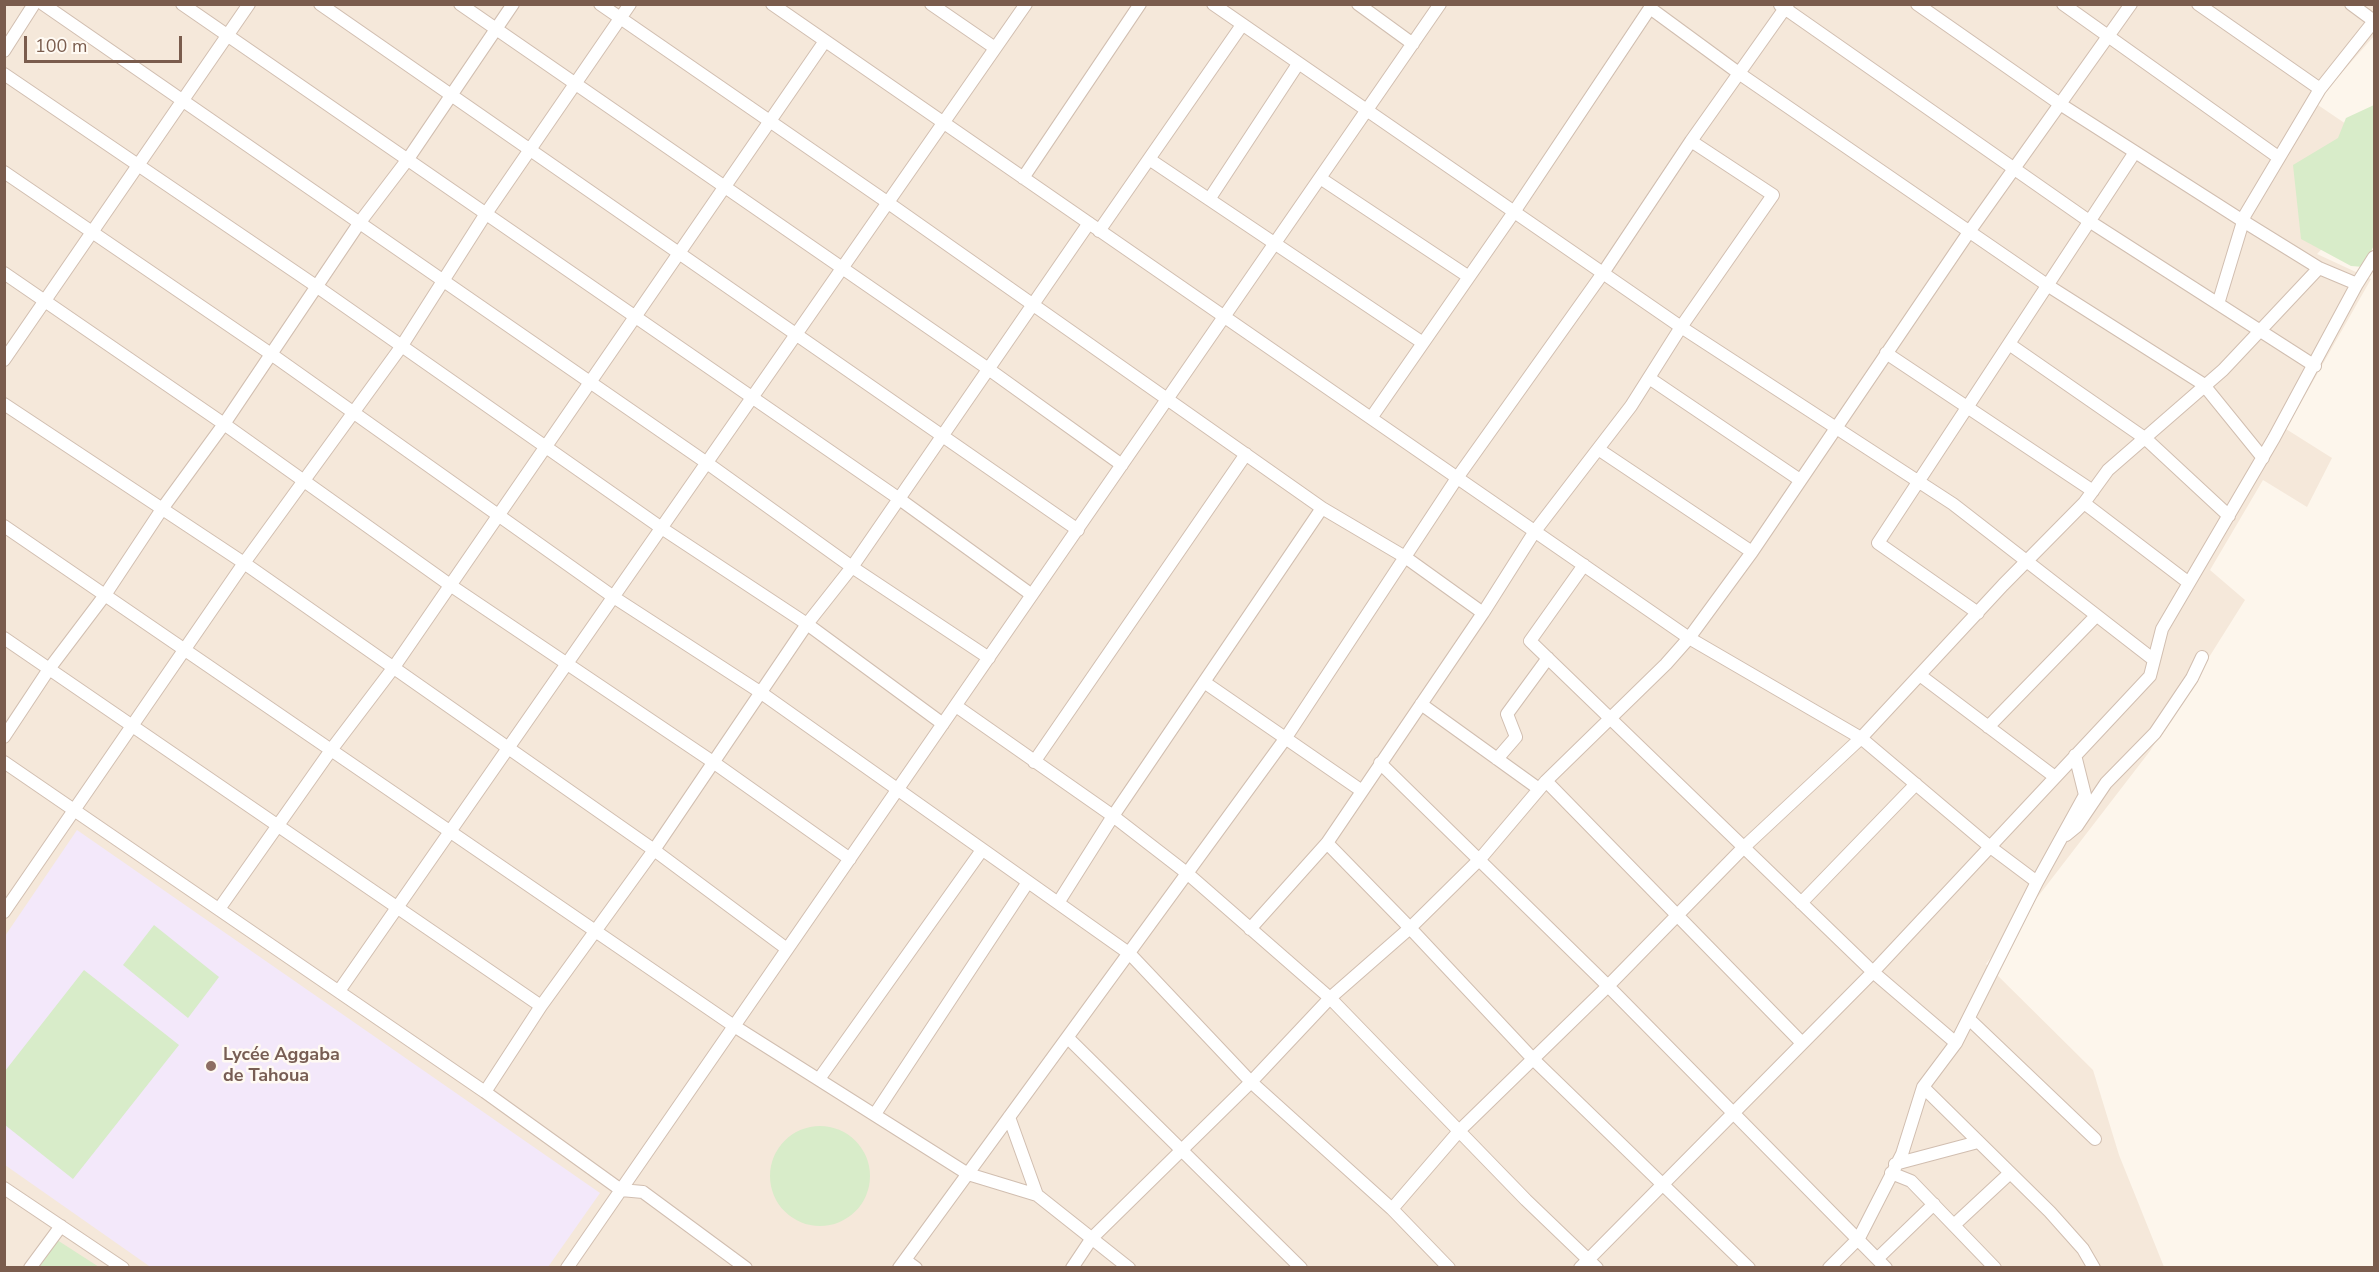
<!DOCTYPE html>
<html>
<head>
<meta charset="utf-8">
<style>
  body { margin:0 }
  #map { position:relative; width:2379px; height:1272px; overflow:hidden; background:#fdf6ec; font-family:"Nunito Sans",sans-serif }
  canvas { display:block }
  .frame { position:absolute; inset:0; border:6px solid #7a5c4d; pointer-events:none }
  .scale { position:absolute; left:24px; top:36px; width:158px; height:27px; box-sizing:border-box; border:3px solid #7a5c4d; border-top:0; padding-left:8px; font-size:18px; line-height:21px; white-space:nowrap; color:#7a5c4d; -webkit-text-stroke:4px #fffaf3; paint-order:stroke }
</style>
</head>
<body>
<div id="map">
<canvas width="2379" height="1272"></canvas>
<div class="frame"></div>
<div class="scale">100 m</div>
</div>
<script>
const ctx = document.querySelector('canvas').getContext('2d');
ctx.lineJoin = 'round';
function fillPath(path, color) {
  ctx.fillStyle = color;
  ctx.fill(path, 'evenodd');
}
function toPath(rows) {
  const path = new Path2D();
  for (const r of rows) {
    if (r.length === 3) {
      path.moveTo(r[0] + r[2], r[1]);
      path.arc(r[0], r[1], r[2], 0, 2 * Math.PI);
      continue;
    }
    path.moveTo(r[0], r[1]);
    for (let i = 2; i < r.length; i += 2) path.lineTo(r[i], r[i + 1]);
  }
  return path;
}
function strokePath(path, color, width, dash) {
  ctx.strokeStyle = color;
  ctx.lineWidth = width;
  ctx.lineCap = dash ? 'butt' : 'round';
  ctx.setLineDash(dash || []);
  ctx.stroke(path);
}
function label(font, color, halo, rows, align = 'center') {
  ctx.font = font + ' "Nunito Sans",sans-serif';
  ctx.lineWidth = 5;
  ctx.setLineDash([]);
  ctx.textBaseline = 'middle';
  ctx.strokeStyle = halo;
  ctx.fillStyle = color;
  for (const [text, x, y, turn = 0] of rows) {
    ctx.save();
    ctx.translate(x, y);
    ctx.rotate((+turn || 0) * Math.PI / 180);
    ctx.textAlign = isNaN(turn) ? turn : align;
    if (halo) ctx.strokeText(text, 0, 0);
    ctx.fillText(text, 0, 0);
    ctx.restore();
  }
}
fillPath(toPath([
  [5,5,2374,5,2374,36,2315,103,2374,143,2374,194,2317,254,2371,279,2286,429,2332,458,2307,507,2263,480,2210,570,2245,600,2150,751,1986,964,2093,1070,2119,1155,2164,1267,5,1268]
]), '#f5e8da');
fillPath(toPath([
  [77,830,600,1193,548,1267,152,1268,5,1165,5,936]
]), '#f3e8fa');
fillPath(toPath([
  [2374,105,2374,245,2364,267,2351,266,2301,239,2293,165,2338,138,2346,118],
  [154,925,219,977,188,1018,123,965],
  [84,970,179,1045,73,1179,5,1125,5,1071],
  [820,1176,50],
  [54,1238,99,1267,33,1268]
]), '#d8ecc9');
const minor = toPath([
  [43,4,707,463,852,567,989,658],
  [182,4,898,498,1032,595],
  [320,4,1078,530],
  [460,4,987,368,1122,465],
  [600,4,887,202,1322,508,1405,557,1483,613],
  [772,4,1689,638,1861,738,1989,846,2037,882],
  [931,4,995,48],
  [1213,4,1681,327,1953,504,2154,660],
  [1358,4,1413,44],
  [1917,4,2060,104,2243,221,2319,268,2357,284],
  [2063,4,2278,157],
  [2198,4,2320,89],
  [2351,4,2374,21],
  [1780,5,2089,221,2315,366],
  [4,51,34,4],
  [4,74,316,286,663,529,807,624,943,724],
  [1149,159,1423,343],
  [4,172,271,354,615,598,760,692,1130,954,1251,1082,1392,1209,1449,1268],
  [1023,178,1140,4],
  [1320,178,1469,277],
  [1210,198,1298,64],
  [1099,231,1242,25],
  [4,273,224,424,450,585,713,762,850,859],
  [2218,304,2245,215,2320,89,2374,21],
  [2009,344,2146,439,2229,516],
  [1886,353,2093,491],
  [4,360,249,4],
  [1649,378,1800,480],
  [4,404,244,563,654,850,787,949],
  [1371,418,1514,212,1650,8,1740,74,2047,285,2203,384,2263,458],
  [1598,449,1752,552],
  [2084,503,2189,583],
  [4,526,734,1026,968,1174,1037,1195,1129,1268],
  [1584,565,1530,641,1873,972,1956,1043],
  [1978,613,1878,543,2135,152],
  [4,638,541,1006],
  [1921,676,2055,777],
  [1204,682,1362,791],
  [1421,704,1539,789],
  [956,706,1113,816,1188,874,1330,998,1526,1200,1597,1268],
  [1988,727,2096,616],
  [4,737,49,669,105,595,162,509,224,424,360,222,408,159,513,4],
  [1497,759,1516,737,1507,714,1548,658],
  [4,762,485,1092,621,1190,643,1192,746,1268],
  [1034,762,1246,454],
  [1380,763,1608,986,1886,1268],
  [1546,781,1802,1043],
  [2066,835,2077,826,2106,783,2155,733,2192,678,2202,657],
  [1327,843,1410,928,1533,1059,1749,1268],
  [1058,903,1113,816,1322,508],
  [1801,903,1916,784],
  [219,909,331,750,394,667,825,41],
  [4,912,244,563,401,347,485,215,630,4],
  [1250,929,1327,843,1483,613,1535,531,1631,406,1681,327,1773,195,1691,141],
  [339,991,1026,4],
  [1969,1019,2095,1139],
  [1068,1038,1301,1268],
  [819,1079,982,850],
  [1923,1087,2050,1212,2083,1249,2094,1268],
  [485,1092,541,1006,654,850,807,624,852,567,1089,223],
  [875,1114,1028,882],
  [1009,1117,1037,1195],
  [1895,1164,1978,1142],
  [1891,1173,1911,1181,1995,1268],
  [4,1188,123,1268],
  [1392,1209,1460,1130,1608,986,1743,848,1861,738,2003,585,2084,503,2108,470,2223,370,2319,268],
  [1954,1225,2010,1173],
  [1878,1258,1934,1204],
  [905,1260,916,1268],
  [30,1268,61,1226],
  [567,1268,1440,4],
  [899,1268,1285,739,1457,478,1603,273,1691,141,1788,4],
  [1072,1268,1092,1238,1251,1082,1330,998,1410,928,1480,859,1546,781,1666,664,1689,638,1752,552,1969,232,2131,4],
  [1580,1268,1873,972,2150,676,2162,629,2274,438,2357,284,2374,257],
  [1829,1268,1859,1238,1902,1154,1923,1087,1956,1043,2037,882,2085,795,2075,755]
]);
strokePath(minor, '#d1beb0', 14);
strokePath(minor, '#fff', 12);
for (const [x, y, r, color] of [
  [211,1066,6,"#8d6e63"]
]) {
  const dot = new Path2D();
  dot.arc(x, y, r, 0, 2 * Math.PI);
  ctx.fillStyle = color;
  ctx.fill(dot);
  strokePath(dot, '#fffaf3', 2);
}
label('bold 18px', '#785e54', '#fffaf3', [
  ["Lycée Aggaba",223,1056],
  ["de Tahoua",223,1077]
], 'left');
</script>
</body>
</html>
